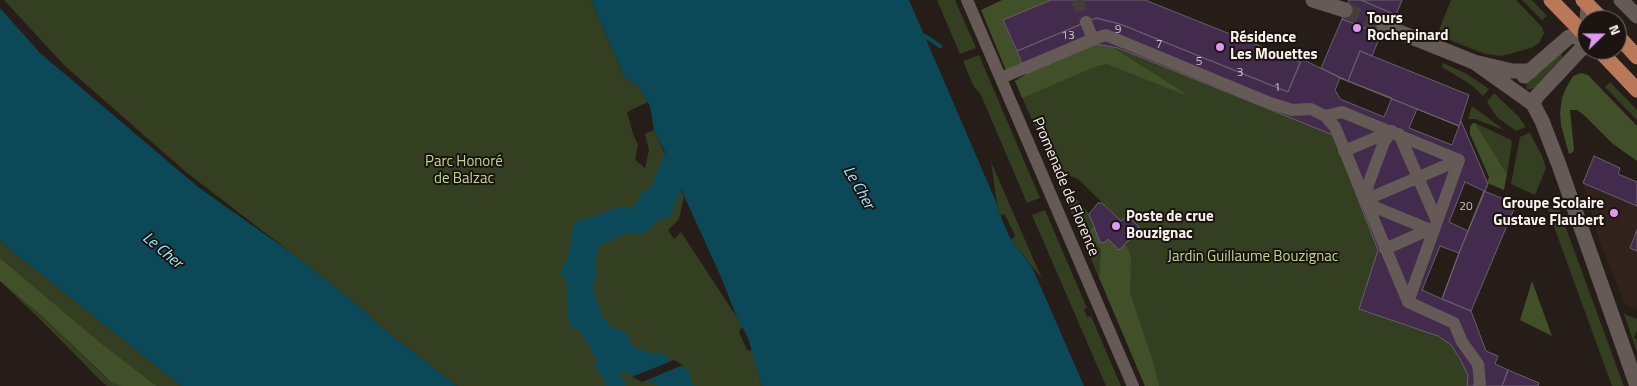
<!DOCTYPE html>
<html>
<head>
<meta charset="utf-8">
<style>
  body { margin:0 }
  #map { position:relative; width:1637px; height:386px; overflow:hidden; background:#261d19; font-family:"Titillium Web",sans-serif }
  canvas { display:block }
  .north { position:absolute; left:1577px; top:10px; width:50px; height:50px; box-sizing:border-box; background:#1c1410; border:1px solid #746d69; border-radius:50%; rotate:68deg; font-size:14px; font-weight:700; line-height:20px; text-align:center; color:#f8f2ef }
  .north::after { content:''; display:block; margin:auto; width:18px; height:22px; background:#de98f2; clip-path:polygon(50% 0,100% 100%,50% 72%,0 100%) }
</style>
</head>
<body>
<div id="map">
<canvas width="1637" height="386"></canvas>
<div class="north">N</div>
</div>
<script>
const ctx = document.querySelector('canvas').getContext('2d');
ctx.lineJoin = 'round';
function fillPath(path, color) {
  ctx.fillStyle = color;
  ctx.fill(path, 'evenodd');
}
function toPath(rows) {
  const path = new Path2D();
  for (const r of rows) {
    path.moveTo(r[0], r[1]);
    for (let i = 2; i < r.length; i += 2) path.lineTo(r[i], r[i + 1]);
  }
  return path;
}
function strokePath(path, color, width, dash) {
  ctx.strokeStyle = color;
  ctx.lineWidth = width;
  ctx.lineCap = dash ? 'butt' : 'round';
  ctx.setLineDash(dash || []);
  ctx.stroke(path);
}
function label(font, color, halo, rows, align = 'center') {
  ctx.font = font + ' "Titillium Web",sans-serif';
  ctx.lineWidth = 4;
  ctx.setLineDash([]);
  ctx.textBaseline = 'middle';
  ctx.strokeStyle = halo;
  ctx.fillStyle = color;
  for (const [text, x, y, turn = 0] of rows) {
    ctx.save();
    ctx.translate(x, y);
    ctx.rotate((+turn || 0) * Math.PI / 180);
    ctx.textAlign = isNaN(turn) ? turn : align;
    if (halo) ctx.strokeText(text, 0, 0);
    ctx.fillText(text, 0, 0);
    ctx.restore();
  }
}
fillPath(toPath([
  [1594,156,1620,168,1618,174,1637,182,1637,308,1625,304,1600,243,1583,183]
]), '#31221b');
fillPath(toPath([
  [4,0,591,0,625,78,638,85,648,102,627,112,633,134,638,145,635,160,645,168,649,150,645,134,654,130,684,197,679,219,668,230,674,239,681,232,740,322,744,329,741,328,739,332,747,350,750,351,752,348,762,386,457,386,381,327,366,312,303,262,186,172,65,66],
  [937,0,955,0,976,48,960,54],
  [1451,0,1516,0,1542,27,1544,33,1539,43,1531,48,1502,56,1485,54,1437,35],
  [1522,0,1532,0,1547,16,1542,20],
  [1097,44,1118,48,1333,135,1443,323,1438,336,1451,345,1460,359,1468,375,1467,386,1145,386,1060,186,1065,187,1089,213,1094,225,1089,231,1090,234,1101,250,1099,276,1119,250,1139,229,1139,227,1128,216,1121,221,1078,179,1054,170,1015,81],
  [1559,52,1563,57,1534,88,1527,90,1526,81],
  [979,55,1040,198,1027,203,981,95,973,85,963,61],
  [1443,63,1465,73,1489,89,1483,96,1473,86,1442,67],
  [1610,82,1637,110,1637,120,1605,87],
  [1494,93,1519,117,1526,127,1516,131,1497,117,1487,102],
  [1472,106,1504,130,1475,119,1468,119],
  [1475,123,1511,140,1512,143,1507,174],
  [1530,133,1542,156,1546,168,1535,195,1511,184,1520,137,1526,134],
  [991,162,1042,279,1010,238,1013,239,1015,235,1005,215,1002,214,1001,217,998,210],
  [1556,201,1622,381,1624,386,1612,386,1548,210],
  [1045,210,1087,308,1084,309,1087,317,1091,316,1121,386,1106,386,1032,215],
  [0,240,11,250,181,386,157,386,102,344,0,258],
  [0,281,43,317,105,377,112,383,121,386,107,386,99,379,47,326],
  [1624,314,1637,319,1637,331,1634,338,1637,339,1637,352]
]), '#343f21');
fillPath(toPath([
  [1002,0,1051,0,1003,20,1023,66,1007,73,981,10],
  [1097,44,1112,47,1183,92,1185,95,1107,64,1097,66,1022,98,1015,81,1026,74],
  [1581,73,1588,75,1637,126,1637,161,1613,144,1584,115,1577,110,1570,110,1574,149,1573,152,1569,154,1561,125,1560,113,1562,98,1566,88,1573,76],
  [1473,123,1475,123,1507,174,1504,190,1487,183,1489,177,1470,134,1470,127],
  [1094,225,1101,243,1103,243,1108,239,1119,250,1125,244,1127,247,1131,257,1130,293,1152,358,1159,386,1145,386,1099,277,1101,250,1092,237,1089,231],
  [0,258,102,344,157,386,121,386,112,383,43,317,0,281],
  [1532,281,1552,336,1520,320]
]), '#425029');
fillPath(toPath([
  [591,0,909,0,997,204,998,210,1010,238,1032,267,1084,386,762,386,748,338,736,315,721,277,681,189,672,213,667,218,658,220,644,234,639,235,628,232,599,246,595,261,597,276,594,280,594,295,601,307,600,313,609,325,616,330,617,328,627,334,626,336,629,338,633,346,646,352,665,354,668,359,689,371,689,377,695,386,658,386,651,381,647,382,618,369,625,382,625,386,605,386,602,374,599,375,594,364,597,363,590,347,578,329,571,328,568,316,566,281,562,275,560,275,563,263,566,264,572,239,571,230,575,223,580,220,595,216,616,207,631,208,639,200,639,194,651,187,665,152,654,130,650,106,638,85,625,78],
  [0,8,40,53,198,187,297,257,366,312,381,327,457,386,181,386,11,250,0,240]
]), '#0b4958');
fillPath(toPath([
  [674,360,683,365,642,382,632,377]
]), '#261d19');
strokePath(toPath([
  [925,36,940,46]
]), '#0b4958', 4.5);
const building = toPath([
  [1051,0,1145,0,1300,62,1288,92,1120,24,1096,18,1017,51,1003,20,1051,0],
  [1349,0,1361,0,1391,13,1381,34,1342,19,1349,0],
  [1361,0,1402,0,1396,15,1361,0],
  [1096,18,1120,24,1288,92,1302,59,1340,78,1459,126,1461,121,1488,184,1459,253,1442,299,1471,311,1486,351,1498,356,1495,364,1508,370,1502,386,1467,386,1468,375,1460,359,1451,345,1438,336,1359,309,1378,250,1333,135,1118,48,1097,44,1026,74,1017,51,1096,18],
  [1342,19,1381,34,1372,56,1360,51,1348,81,1321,68,1342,19],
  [1360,51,1469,95,1459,126,1348,81,1360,51],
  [1340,78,1392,98,1384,117,1340,99,1335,90,1340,78],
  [1417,109,1459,126,1452,145,1409,128,1417,109],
  [1594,156,1620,168,1618,174,1637,182,1637,206,1583,183,1594,156],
  [1465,182,1484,191,1468,231,1449,222,1465,182],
  [1484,191,1516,204,1471,311,1442,299,1459,253,1484,191],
  [1098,203,1102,203,1121,221,1128,216,1139,227,1139,230,1119,250,1108,239,1103,243,1100,242,1089,214,1098,203],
  [1637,230,1637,251,1630,248,1637,230],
  [1440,246,1459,253,1442,299,1422,290,1440,246],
  [1508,370,1539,383,1538,386,1502,386,1508,370]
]);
fillPath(building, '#422b4c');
strokePath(building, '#67616a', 1);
strokePath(toPath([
  [1077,0,1086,22]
]), '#463d39', 12, [12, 6]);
strokePath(toPath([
  [1345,10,1384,26]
]), '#463d39', 15, [15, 8]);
strokePath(toPath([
  [967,0,1133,386],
  [1086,22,1093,39],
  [1001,78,1093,39,1106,35,1270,103,1292,110,1311,109,1325,116,1342,112,1459,160],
  [1325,116,1335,127,1408,302],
  [1399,134,1437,221],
  [1344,151,1392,131],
  [1365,200,1459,160],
  [1365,200,1377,208,1433,231],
  [1365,200,1368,185,1384,142,1392,131],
  [1385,249,1428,230],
  [1408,302,1459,160],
  [1408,302,1454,323,1462,342,1478,364,1480,383,1479,386]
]), '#655a55', 12);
strokePath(toPath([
  [1313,0,1345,10],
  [1621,0,1637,16],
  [1384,26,1474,62],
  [1531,71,1512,71,1474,62,1533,104],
  [1524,76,1569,37,1587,36],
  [1533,104,1542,121,1559,165,1637,386],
  [1533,104,1537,96,1582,48,1586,36,1588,5]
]), '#655a55', 15);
strokePath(toPath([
  [1551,0,1587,37],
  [1583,0,1603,20],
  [1617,35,1637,57],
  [1599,50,1637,90]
]), '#ba7858', 15);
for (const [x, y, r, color] of [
  [1357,28,5,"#de98f2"],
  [1220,47,5,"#de98f2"],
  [1614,213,5,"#de98f2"],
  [1116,226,5,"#de98f2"]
]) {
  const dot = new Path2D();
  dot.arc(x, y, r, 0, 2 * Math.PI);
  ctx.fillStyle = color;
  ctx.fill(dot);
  strokePath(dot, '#1c1410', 2);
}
label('12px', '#cac0c6', null, [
  ["9",1118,30],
  ["13",1068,36],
  ["7",1159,45],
  ["5",1199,62],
  ["3",1240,73],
  ["1",1277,88],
  ["20",1466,207]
]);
label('bold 15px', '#f8f2ef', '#1c1410', [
  ["Tours",1367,19],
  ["Rochepinard",1367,36],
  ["Résidence",1230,38],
  ["Les Mouettes",1230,55],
  ["Groupe Scolaire",1604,204,"right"],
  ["Gustave Flaubert",1604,221,"right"],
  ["Poste de crue",1126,217],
  ["Bouzignac",1126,234]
], 'left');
label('15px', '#bcd693', '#1c1410', [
  ["Parc Honoré",464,162],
  ["de Balzac",464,179],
  ["Jardin Guillaume Bouzignac",1253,257]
]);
label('15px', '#f8f2ef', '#1c1410', [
  ["Promenade de Florence",1065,187,67]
]);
label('italic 16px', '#9fe5f9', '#1c1410', [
  ["Le Cher",858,188,60],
  ["Le Cher",162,251,40]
]);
</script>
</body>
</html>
